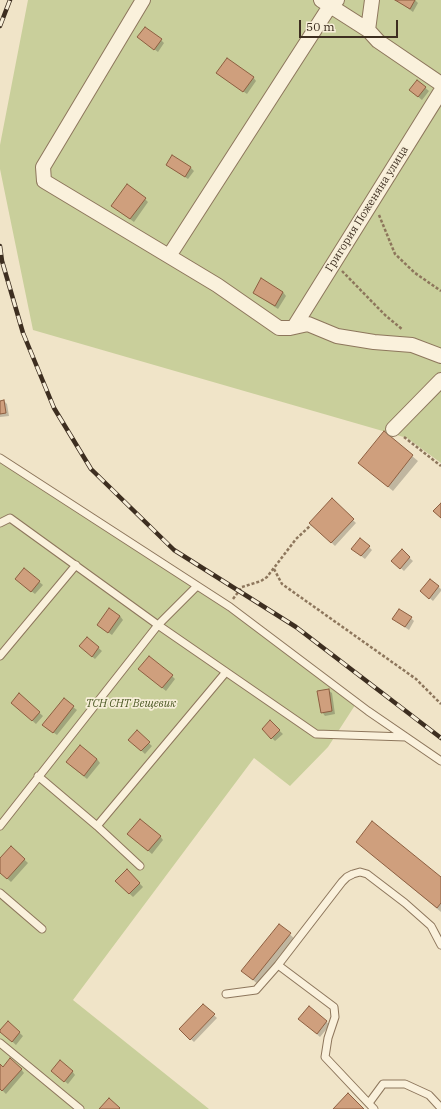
<!DOCTYPE html>
<html>
<head>
<meta charset="utf-8">
<style>
  body { margin:0 }
  #map { position:relative; width:441px; height:1109px; overflow:hidden; background:#f0e4c8; font-family:"IBM Plex Serif",serif }
  canvas { display:block }
  .scale { position:absolute; left:299px; top:20px; width:99px; height:18px; box-sizing:border-box; border:2px solid #3d2e20; border-top:0; padding-left:5px; font-size:12px; line-height:14px; white-space:nowrap; color:#3d2e20; -webkit-text-stroke:3px #f7eed8; paint-order:stroke }
</style>
</head>
<body>
<div id="map">
<canvas width="441" height="1109"></canvas>
<div class="scale">50 m</div>
</div>
<script>
const ctx = document.querySelector('canvas').getContext('2d');
ctx.lineJoin = 'round';
function fillPath(path, color) {
  ctx.fillStyle = color;
  ctx.fill(path, 'evenodd');
}
function toPath(rows) {
  const path = new Path2D();
  for (const r of rows) {
    path.moveTo(r[0], r[1]);
    for (let i = 2; i < r.length; i += 2) path.lineTo(r[i], r[i + 1]);
  }
  return path;
}
function strokePath(path, color, width, dash) {
  ctx.strokeStyle = color;
  ctx.lineWidth = width;
  ctx.lineCap = dash ? 'butt' : 'round';
  ctx.setLineDash(dash || []);
  ctx.stroke(path);
}
function label(font, color, halo, rows, align = 'center') {
  ctx.font = font + ' "IBM Plex Serif",serif';
  ctx.lineWidth = 3.5;
  ctx.setLineDash([]);
  ctx.textBaseline = 'middle';
  ctx.strokeStyle = halo;
  ctx.fillStyle = color;
  for (const [text, x, y, turn = 0] of rows) {
    ctx.save();
    ctx.translate(x, y);
    ctx.rotate((+turn || 0) * Math.PI / 180);
    ctx.textAlign = isNaN(turn) ? turn : align;
    if (halo) ctx.strokeText(text, 0, 0);
    ctx.fillText(text, 0, 0);
    ctx.restore();
  }
}
fillPath(toPath([
  [28,0,441,0,441,463,407,438,33,330,0,169,0,145],
  [0,457,359,699,328,747,290,786,254,758,73,1000,209,1109,0,1109]
]), '#c9cf9b');
fillPath(toPath([
  [397,0,415,0,418,3,413,12],
  [142,40,161,40,164,43,158,52],
  [221,76,253,77,256,81,247,94],
  [417,81,429,91,422,100,410,90],
  [167,165,191,168,194,171,188,179],
  [145,199,148,202,134,222,116,209],
  [283,292,286,296,278,309,254,293],
  [4,401,7,404,9,416,0,417,0,402],
  [384,433,418,461,393,491,365,468],
  [332,500,356,523,335,546,311,523],
  [369,547,372,550,365,559,356,552],
  [402,551,413,561,404,571,393,561],
  [24,569,43,585,35,594,20,582],
  [430,580,441,589,441,591,433,601,425,594],
  [120,616,123,620,112,635,102,628],
  [411,618,414,621,409,630,397,622],
  [87,638,102,651,95,659,84,650],
  [143,672,172,676,175,679,166,691],
  [328,690,332,693,335,714,325,716,322,712],
  [19,695,43,716,36,724,16,706],
  [73,707,77,710,57,735,47,728],
  [270,722,283,734,275,741,263,729],
  [137,732,152,746,145,754,130,740],
  [97,759,100,763,87,779,71,766],
  [160,836,163,840,152,854,132,837],
  [357,842,441,879,441,912,364,848],
  [11,847,28,863,11,882,0,872,0,859],
  [127,870,143,887,133,897,116,881],
  [279,925,295,939,259,985,248,976],
  [203,1005,217,1018,194,1042,180,1029],
  [309,1007,330,1025,320,1037,303,1022],
  [8,1022,23,1036,16,1045,4,1034],
  [0,1066,3,1068,21,1069,24,1073,6,1094,0,1088],
  [72,1071,75,1075,68,1084,56,1074]
]), '#0003');
const building = toPath([
  [395,0,415,0,410,9,395,0],
  [145,27,162,39,154,50,137,37,145,27],
  [227,58,254,77,243,92,216,73,227,58],
  [417,80,426,87,418,97,409,90,417,80],
  [172,155,191,167,185,177,166,165,172,155],
  [127,184,146,198,130,219,111,206,127,184],
  [261,278,283,292,275,306,253,293,261,278],
  [4,400,6,413,0,414,0,401,4,400],
  [384,431,413,455,388,487,358,463,384,431],
  [332,498,354,519,331,543,309,523,332,498],
  [441,503,441,518,433,511,441,503],
  [360,538,370,546,361,556,351,549,360,538],
  [402,549,410,557,400,569,391,561,402,549],
  [24,568,40,581,31,592,15,579,24,568],
  [430,579,439,586,429,599,420,591,430,579],
  [109,608,120,616,108,633,97,625,109,608],
  [399,609,412,617,405,627,392,619,399,609],
  [87,637,99,647,92,657,79,646,87,637],
  [149,656,173,675,162,688,138,669,149,656],
  [329,689,332,711,321,713,317,691,329,689],
  [19,693,40,712,32,721,11,703,19,693],
  [64,698,74,706,53,733,42,725,64,698],
  [270,720,280,730,271,739,262,729,270,720],
  [137,730,150,742,141,751,128,740,137,730],
  [80,745,97,759,84,776,66,762,80,745],
  [140,819,161,836,148,851,127,834,140,819],
  [372,821,441,877,441,903,437,908,356,842,372,821],
  [11,846,25,859,7,879,0,873,0,858,11,846],
  [127,869,140,883,129,894,115,881,127,869],
  [279,924,291,933,253,980,241,971,279,924],
  [203,1004,215,1014,190,1040,179,1029,203,1004],
  [309,1006,327,1021,317,1034,298,1019,309,1006],
  [8,1021,20,1032,12,1042,0,1032,0,1030,8,1021],
  [10,1058,22,1069,2,1091,0,1089,0,1064,3,1067,10,1058],
  [60,1060,73,1071,64,1082,51,1071,60,1060],
  [348,1093,364,1109,333,1109,348,1093],
  [109,1098,120,1108,119,1109,99,1109,109,1098]
]);
fillPath(building, '#cf9f7d');
strokePath(building, '#8d5f41', 1);
const service = toPath([
  [0,458,230,607,368,711,441,761],
  [0,523,10,518,158,625,0,826],
  [196,587,158,625,316,734,406,737],
  [0,656,76,565],
  [38,776,97,826,140,866],
  [97,826,226,672],
  [0,893,42,929],
  [278,965,334,1007,335,1017,328,1038,325,1057,374,1109],
  [226,994,256,990,278,965,342,882,347,877,353,874,360,872,367,874,405,903,431,926,441,945],
  [0,1043,80,1109],
  [369,1103,383,1084,405,1084,429,1095,441,1108]
]);
const minor = toPath([
  [143,0,43,167,44,181,217,285,279,328,290,328,308,324,337,336,374,342,412,345,441,356],
  [321,0,368,30],
  [372,0,368,30,378,41,441,84],
  [169,256,330,6,337,0],
  [294,327,441,91],
  [393,429,441,380]
]);
strokePath(service, '#8d765c', 9);
strokePath(minor, '#8d765c', 16);
strokePath(toPath([
  [379,215,395,254,415,273,441,291],
  [342,271,385,315,403,330],
  [404,437,441,466],
  [274,569,282,584,416,679,441,704],
  [233,599,242,587,261,581,267,577,296,539,311,525]
]), '#8d765c', 2.5, [3, 2]);
strokePath(service, '#faf1dc', 7);
strokePath(minor, '#faf1dc', 14);
const rail = toPath([
  [0,26,10,0],
  [0,246,2,261,23,333,54,408,91,469,174,550,296,627,441,738]
]);
strokePath(rail, '#3d2e20', 4.5);
strokePath(rail, '#f7eed8', 3, [9]);
label('11px', '#3d2e20', '#f7eed8', [
  ["Григория Поженяна улица",367,209,-58]
]);
label('italic 11px', '#4d5a26', '#f7eed8', [
  ["ТСН СНТ Вещевик",131,704]
]);
</script>
</body>
</html>
